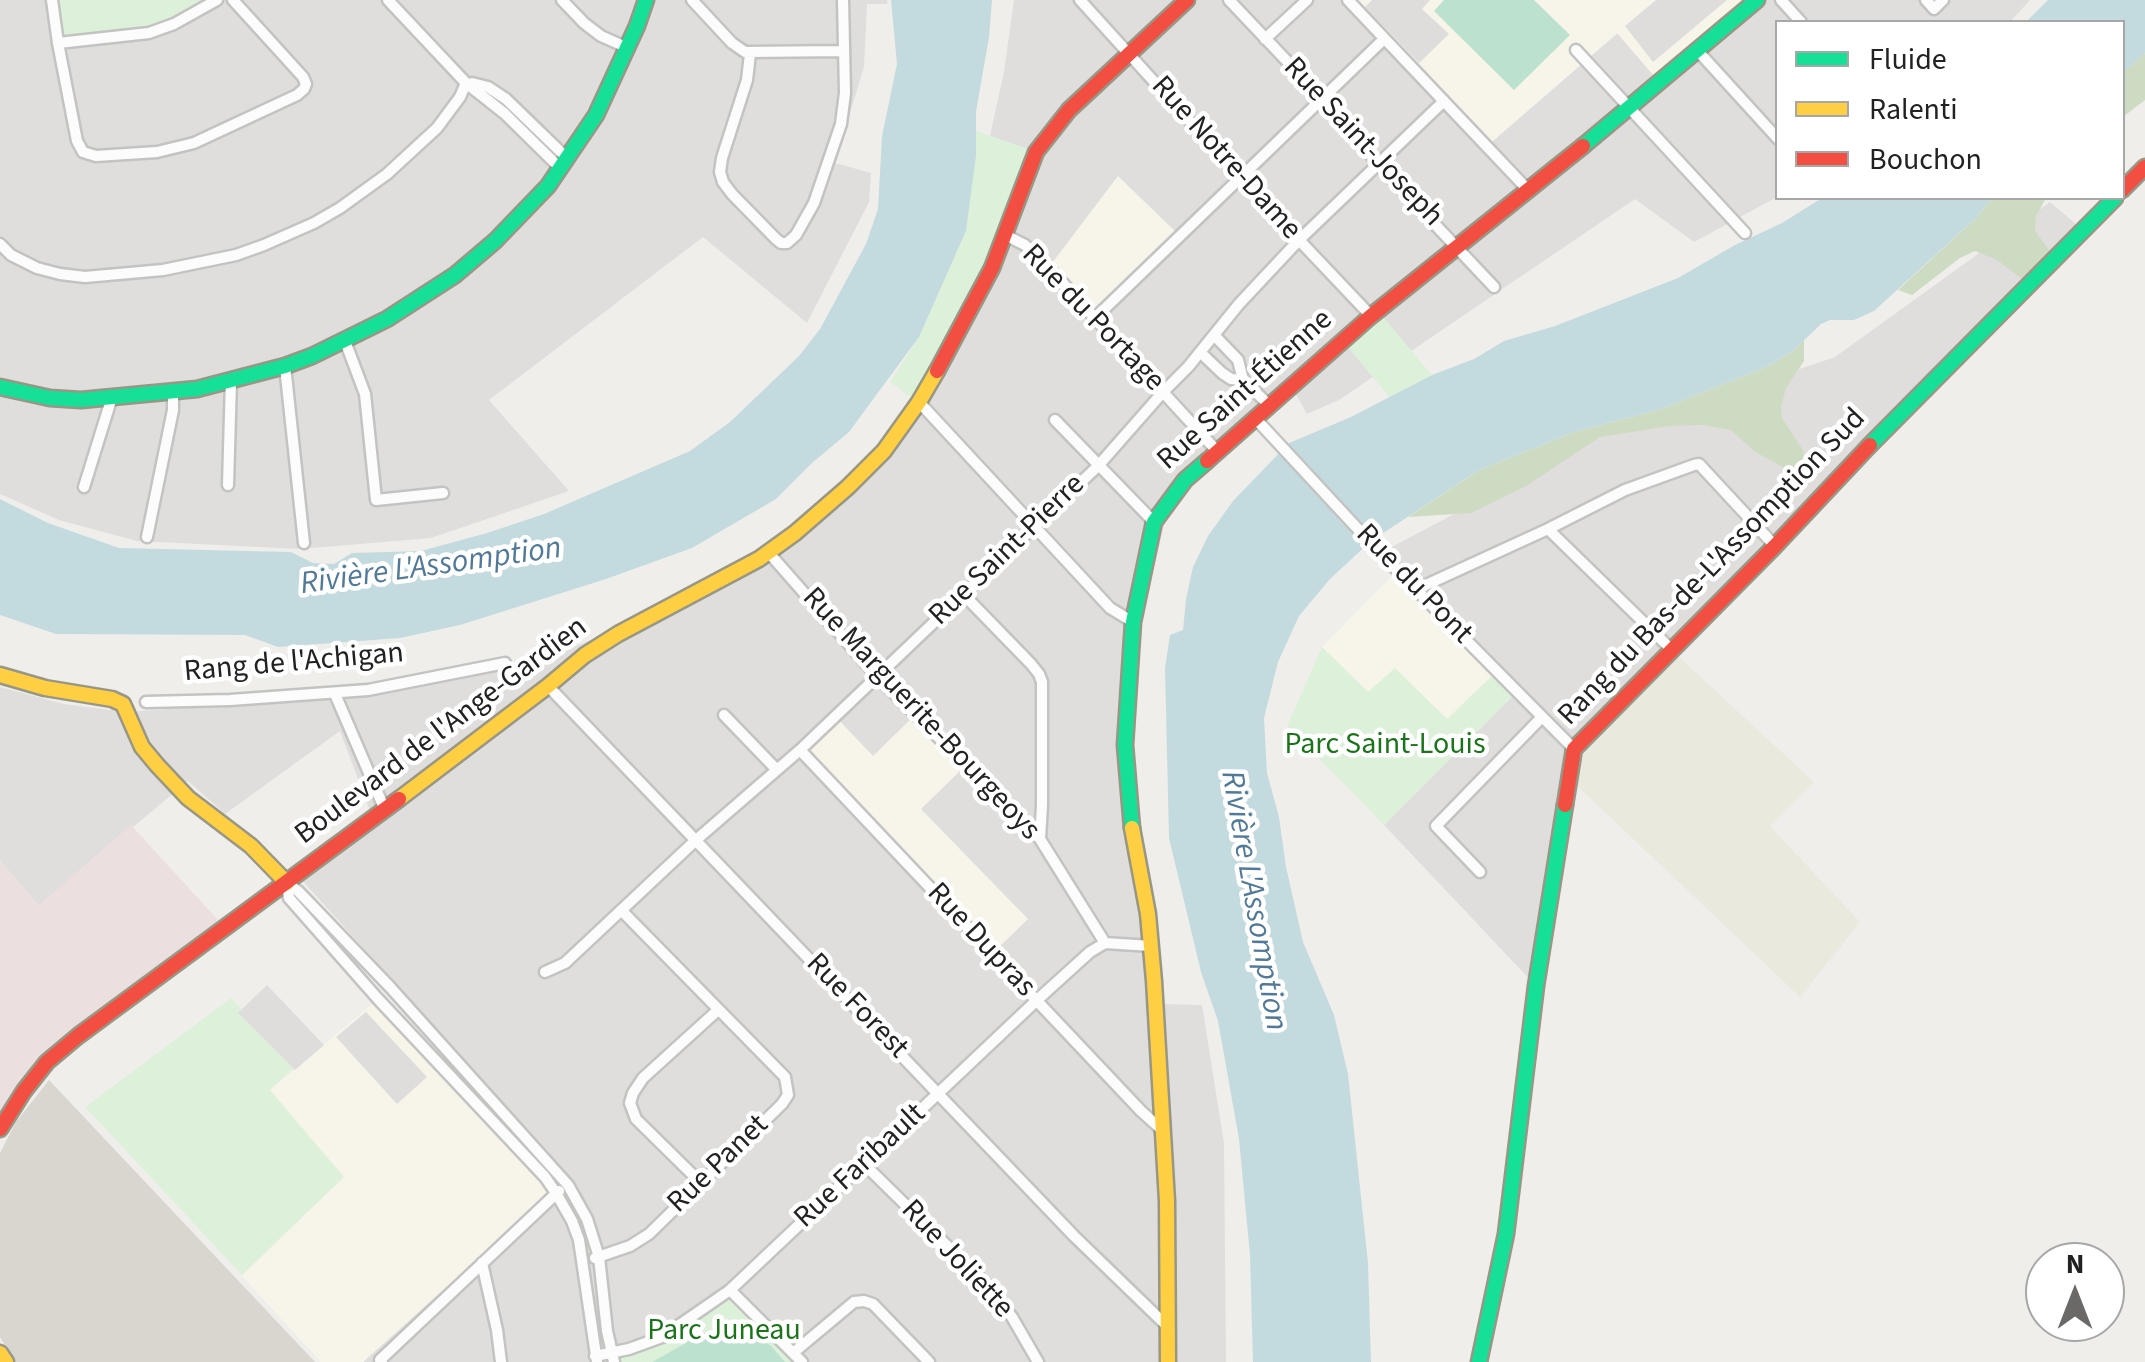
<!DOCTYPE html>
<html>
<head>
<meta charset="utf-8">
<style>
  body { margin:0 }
  #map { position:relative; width:2145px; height:1362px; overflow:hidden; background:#f0eeeb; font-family:"Source Sans 3",sans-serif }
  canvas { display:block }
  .legend { position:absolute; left:1775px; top:20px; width:350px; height:180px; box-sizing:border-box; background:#fff; border:2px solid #a7a7a7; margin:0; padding:12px 18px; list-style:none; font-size:30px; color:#222 }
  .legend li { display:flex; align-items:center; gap:20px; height:50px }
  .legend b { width:50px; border:2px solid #a7a7a7 }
  .north { position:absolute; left:2025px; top:1242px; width:100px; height:100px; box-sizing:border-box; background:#fff; border:2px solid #a7a7a7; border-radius:50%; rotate:0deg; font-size:28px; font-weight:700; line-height:40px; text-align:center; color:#222 }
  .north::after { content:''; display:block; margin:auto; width:35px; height:45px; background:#6a6968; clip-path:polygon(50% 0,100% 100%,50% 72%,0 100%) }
</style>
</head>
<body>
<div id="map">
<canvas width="2145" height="1362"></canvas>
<ul class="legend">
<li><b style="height:12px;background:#16e098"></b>Fluide</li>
<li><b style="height:12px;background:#ffcf43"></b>Ralenti</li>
<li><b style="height:12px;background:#f24e42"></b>Bouchon</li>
</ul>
<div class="north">N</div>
</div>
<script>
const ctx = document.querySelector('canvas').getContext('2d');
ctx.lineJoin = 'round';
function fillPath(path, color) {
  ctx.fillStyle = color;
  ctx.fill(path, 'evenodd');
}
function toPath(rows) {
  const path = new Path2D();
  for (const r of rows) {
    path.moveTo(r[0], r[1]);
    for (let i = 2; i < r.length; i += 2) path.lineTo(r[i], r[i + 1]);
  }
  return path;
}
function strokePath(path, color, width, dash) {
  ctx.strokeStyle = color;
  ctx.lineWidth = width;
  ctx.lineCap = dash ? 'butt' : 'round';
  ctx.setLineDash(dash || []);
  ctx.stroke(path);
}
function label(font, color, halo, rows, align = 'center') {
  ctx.font = font + ' "Source Sans 3",sans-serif';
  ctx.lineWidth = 9;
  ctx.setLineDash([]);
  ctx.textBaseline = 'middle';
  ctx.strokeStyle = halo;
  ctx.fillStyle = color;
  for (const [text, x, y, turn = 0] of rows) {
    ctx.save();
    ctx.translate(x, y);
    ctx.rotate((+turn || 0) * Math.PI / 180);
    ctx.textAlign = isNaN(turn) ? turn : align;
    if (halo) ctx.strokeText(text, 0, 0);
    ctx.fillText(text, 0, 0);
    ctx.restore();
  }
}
fillPath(toPath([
  [0,0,887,0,888,4,867,4,864,67,835,163,871,173,869,202,807,323,703,237,489,400,569,491,431,538,300,549,137,541,59,520,0,494],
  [1014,0,1350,0,1487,146,1618,33,1757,0,2030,0,2010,22,1778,22,1777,197,1694,242,1635,199,1339,400,1307,414,1293,389,1196,471,1165,521,1140,627,1123,746,1162,1004,1202,1005,1224,1143,1226,1362,363,1362,554,1189,512,1136,516,1117,290,867,370,811,340,731,225,814,188,781,39,906,0,861,0,687,64,704,125,712,366,695,563,651,619,629,713,583,761,546,856,480,919,402,1036,152,990,136,1004,72],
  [2050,202,2083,230,1574,749,1536,986,1384,825,1516,692,1417,589,1386,550,1600,437,1835,357]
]), '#dfdedc');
fillPath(toPath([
  [131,825,219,921,59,1042,33,1066,11,1094,0,1113,0,861,39,905]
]), '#ebe0df');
fillPath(toPath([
  [1350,0,1757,0,1659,82,1617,33,1487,146],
  [1118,176,1180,236,1096,317,1049,267],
  [1394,574,1497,671,1447,719,1395,669,1369,692,1322,647],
  [916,714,966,765,921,809,1028,919,992,954,800,750,835,716,873,756],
  [378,999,555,1189,363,1362,321,1362,242,1276,343,1177,270,1090]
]), '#f7f5e9');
fillPath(toPath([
  [49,1080,315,1362,14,1362,0,1337,0,1153,16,1122]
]), '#d8d6ce');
fillPath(toPath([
  [1677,655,1814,782,1770,826,1860,922,1800,997,1574,783,1585,748]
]), '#eae9dd');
fillPath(toPath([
  [2145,53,2145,100,2123,117,2123,73],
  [1992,198,2046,198,2036,216,2035,231,2054,257,2021,278,1997,260,1975,251,1960,258,1912,295,1898,290,1976,218],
  [1804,340,1804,361,1786,388,1781,407,1782,418,1804,452,1800,471,1783,467,1755,452,1731,430,1703,425,1670,426,1600,437,1526,486,1471,513,1408,517,1479,470,1574,432,1661,409,1766,367,1794,350]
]), '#cedbc3');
fillPath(toPath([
  [52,0,217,0,174,24,58,43],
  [976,131,1036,152,1005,235,918,403,890,382,919,337,966,231,976,156],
  [1378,311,1432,375,1389,397,1343,341],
  [1322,647,1368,692,1395,668,1447,719,1497,671,1517,692,1384,825,1287,726],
  [231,998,295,1067,270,1090,344,1177,242,1275,85,1107],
  [730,1290,802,1362,614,1362,611,1353,662,1337]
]), '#ddf1da');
fillPath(toPath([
  [1444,0,1534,0,1570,35,1514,90,1434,11],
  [737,1328,751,1332,771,1346,785,1362,652,1362,702,1334,721,1329]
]), '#bce1ce');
fillPath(toPath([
  [1372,0,1430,0,1422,9,1449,34,1419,63,1365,7],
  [1656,0,1727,0,1653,62,1625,26],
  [267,985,324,1045,295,1070,238,1013],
  [366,1012,427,1077,397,1104,336,1037]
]), '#dedddc');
fillPath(toPath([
  [891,0,992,0,989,37,976,112,976,156,966,231,919,337,849,432,812,463,776,499,692,548,606,579,460,625,400,638,278,647,245,635,56,634,0,615,0,499,48,523,119,548,291,552,313,563,334,564,352,553,421,551,487,533,544,514,690,451,730,422,799,356,820,329,866,244,878,209,882,136,897,64],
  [2048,0,2145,0,2145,53,2123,73,2122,22,2026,22],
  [1822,198,1992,198,1976,218,1874,311,1854,320,1830,320,1821,324,1794,350,1766,367,1661,409,1574,432,1479,470,1371,541,1330,579,1299,616,1278,662,1264,718,1267,773,1279,817,1286,867,1303,942,1334,1015,1348,1074,1368,1263,1371,1362,1253,1362,1250,1255,1239,1139,1218,1021,1201,972,1169,838,1165,668,1170,635,1183,630,1186,599,1193,567,1208,536,1233,501,1289,443,1351,417,1432,375,1474,359,1504,341,1555,326,1678,278,1735,245,1782,223]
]), '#c3dbde');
const street = toPath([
  [52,0,58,43,77,141,83,152,96,156,157,152,194,143,297,95,304,89,306,84,303,77,233,0],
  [388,0,466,83,504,113,561,169],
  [562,0,584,23,601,36,628,48],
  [692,0,732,43,745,52,844,51],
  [1080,0,1263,202,1371,316],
  [1229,0,1322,98,1379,165,1494,287],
  [1348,0,1529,191],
  [1781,0,1801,22],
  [1926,0,1934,9,1943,0],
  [1265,39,1307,0],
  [58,43,149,33,174,24,217,0],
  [1576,50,1745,233],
  [1697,50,1778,139],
  [750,54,747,80,722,158,720,172,723,182,732,194,776,239,781,243,787,243,796,235,814,203,841,124,845,93,843,0],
  [472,83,488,87,506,99,568,159],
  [1005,235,1025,245,1048,267,1217,451],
  [0,244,11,255,37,268,60,274,85,277,163,270,236,255,264,245,314,223,340,208,387,174,437,128,460,97,466,83],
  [1096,317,1384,39],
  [1214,335,1238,360,1243,380],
  [345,341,365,394,376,500,443,493],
  [1200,352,1222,373,1231,379,1243,380,1269,405],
  [285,366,304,543],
  [919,402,1110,608,1133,622],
  [1255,418,1382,555,1574,749],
  [1055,420,1154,522],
  [228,485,231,380],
  [84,487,112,397],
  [1548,529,1672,650],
  [147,537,173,410,173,391],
  [769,553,877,676,1040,839,1105,943],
  [1417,589,1548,529,1625,490,1694,465,1699,464,1775,546],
  [963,594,1031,664,1039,674,1042,682,1042,805,1040,839],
  [548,686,1074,1236,1167,1326],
  [335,694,385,810],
  [146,702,230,700,368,690,505,663],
  [724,715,776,769],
  [800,750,1141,1111,1162,1130],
  [1480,872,1436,826,1542,717],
  [287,883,298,891,390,987,568,1185,587,1219,599,1257,607,1331,614,1362],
  [287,883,289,898,378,999,545,1177,556,1193,572,1221,579,1240,597,1362],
  [1105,943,1151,946],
  [545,972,565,963,696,840,800,750,1098,466,1163,392,1188,367,1239,304,1299,240,1444,101],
  [865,1165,984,1282,1012,1317,1038,1362],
  [700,1182,636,1119,630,1103,633,1093,643,1078,718,1010],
  [595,1258,630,1246,649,1234,782,1104,788,1095,785,1077,621,910],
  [482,1263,497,1330,501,1362],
  [730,1290,802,1362],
  [793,1353,854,1302,864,1301,873,1304,929,1362],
  [595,1356,629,1349,662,1337,730,1290,1036,1001,1090,952,1105,943],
  [382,1362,380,1360,559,1191]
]);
const fast = toPath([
  [1583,146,1757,0],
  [0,387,50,398,81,400,197,389,285,366,312,356,387,319,455,275,495,241,548,186,596,115,637,26,646,0],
  [1870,445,2115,198],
  [1132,828,1125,745,1133,622,1154,522,1185,480,1207,461],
  [1479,1362,1506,1234,1536,986,1565,805]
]);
const slow = toPath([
  [0,675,45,688,112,699,123,704,142,747,157,765,188,798,251,846,287,883],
  [399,799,548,686,585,655,618,634,759,559,795,533,848,487,884,451,919,402,937,371],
  [1132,828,1148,914,1154,981,1167,1201,1168,1362],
  [0,1353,6,1362]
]);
const jam = toPath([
  [2122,190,2145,167],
  [937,371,992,268,1036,152,1069,110,1187,0],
  [1207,461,1371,316,1583,146],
  [1565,805,1574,749,1775,546,1870,445],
  [0,1129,24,1091,47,1062,78,1036,399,799]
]);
strokePath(street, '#c3c3c1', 15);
strokePath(fast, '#989785', 19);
strokePath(slow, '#989785', 19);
strokePath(jam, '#989785', 19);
strokePath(street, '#fdfcfc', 10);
strokePath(fast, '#16e098', 14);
strokePath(slow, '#ffcf43', 14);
strokePath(jam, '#f24e42', 14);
label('30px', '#222', '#fff', [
  ["Rue Saint-Joseph",1362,143,47],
  ["Rue Notre-Dame",1225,159,48],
  ["Rue du Portage",1092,319,46],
  ["Rue Saint-Étienne",1246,391,-42],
  ["Rue Saint-Pierre",1008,551,-44],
  ["Rang du Bas-de-L'Assomption Sud",1713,568,-46],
  ["Rue du Pont",1413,585,46],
  ["Rang de l'Achigan",294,664,-5],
  ["Rue Marguerite-Bourgeoys",920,715,47],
  ["Boulevard de l'Ange-Gardien",442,732,-37],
  ["Rue Dupras",980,941,47],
  ["Rue Forest",856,1007,46],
  ["Rue Panet",719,1165,-44],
  ["Rue Faribault",861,1167,-43],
  ["Rue Joliette",956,1260,47]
]);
label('30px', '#1a751a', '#fff', [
  ["Parc Saint-Louis",1385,746],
  ["Parc Juneau",724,1332]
]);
label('italic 32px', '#517a98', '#fff', [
  ["Rivière L'Assomption",431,568,-8],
  ["Rivière L'Assomption",1252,901,80]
]);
</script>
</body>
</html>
